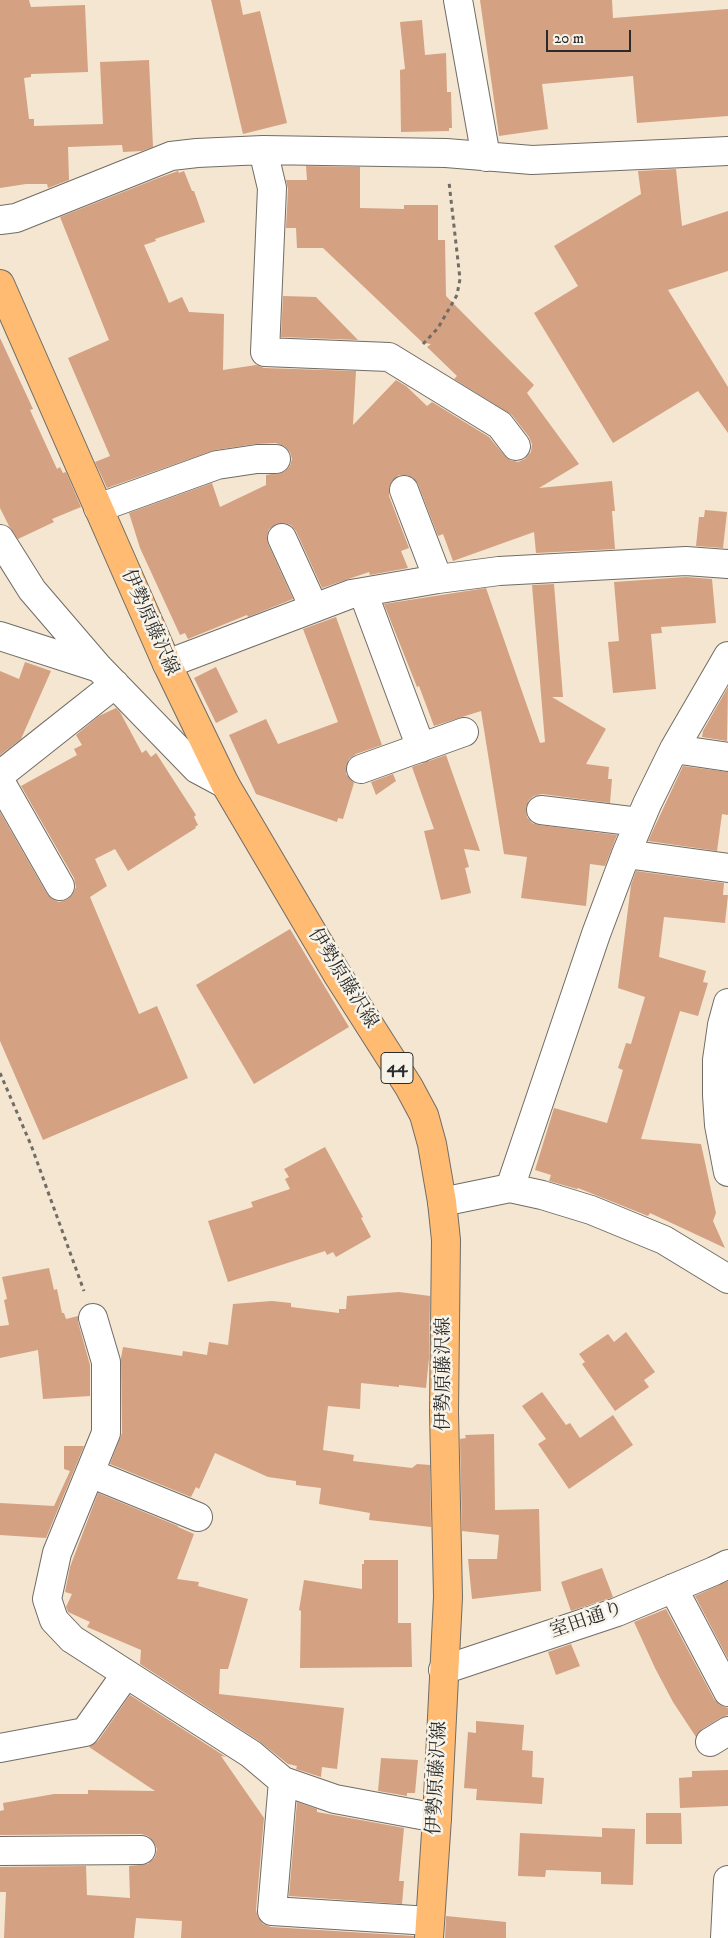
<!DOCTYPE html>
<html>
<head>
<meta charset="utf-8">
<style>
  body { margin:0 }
  #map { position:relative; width:728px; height:1938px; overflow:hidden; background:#f4e6d1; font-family:"IM FELL DW Pica",serif }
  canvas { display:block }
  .scale { position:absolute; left:546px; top:30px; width:85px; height:22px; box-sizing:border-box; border:2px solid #2b2b2b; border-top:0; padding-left:6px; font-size:15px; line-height:18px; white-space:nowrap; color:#2b2b2b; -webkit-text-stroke:4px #f7f3e8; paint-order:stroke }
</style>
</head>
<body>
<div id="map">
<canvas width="728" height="1938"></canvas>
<div class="scale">20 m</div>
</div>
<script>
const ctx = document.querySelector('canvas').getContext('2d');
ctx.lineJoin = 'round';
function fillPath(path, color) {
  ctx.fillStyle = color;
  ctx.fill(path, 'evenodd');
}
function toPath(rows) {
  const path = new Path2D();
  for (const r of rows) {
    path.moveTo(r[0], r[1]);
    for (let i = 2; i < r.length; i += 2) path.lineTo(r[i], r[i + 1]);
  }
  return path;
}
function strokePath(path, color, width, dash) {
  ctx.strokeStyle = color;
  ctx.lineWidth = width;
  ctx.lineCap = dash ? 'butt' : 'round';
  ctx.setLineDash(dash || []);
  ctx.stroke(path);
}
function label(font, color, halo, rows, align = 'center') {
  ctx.font = font + ' "IM FELL DW Pica","Noto Serif JP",serif';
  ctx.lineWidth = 5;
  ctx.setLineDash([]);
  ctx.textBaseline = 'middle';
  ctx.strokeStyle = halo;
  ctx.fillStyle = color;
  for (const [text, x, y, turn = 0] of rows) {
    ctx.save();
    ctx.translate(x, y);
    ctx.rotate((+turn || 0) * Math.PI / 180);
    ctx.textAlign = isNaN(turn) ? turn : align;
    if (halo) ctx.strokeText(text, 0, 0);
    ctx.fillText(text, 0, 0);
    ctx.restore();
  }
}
fillPath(toPath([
  [0,0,29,0,31,7,85,5,88,72,31,74,31,77,24,78,29,119,34,119,34,126,103,124,100,62,149,60,153,147,142,151,123,152,122,145,68,147,69,180,48,188,47,184,26,184,0,188],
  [211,0,240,0,243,15,260,11,287,123,243,134],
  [480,0,612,0,613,18,728,9,728,116,637,123,633,76,542,84,548,129,499,136],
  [422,20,425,55,446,53,447,92,451,92,452,128,449,128,449,131,401,132,400,70,405,69,400,22],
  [306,166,360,167,360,208,404,209,404,205,438,205,438,240,445,240,446,296,534,385,527,393,579,464,539,488,612,481,615,511,612,511,615,549,536,553,534,532,453,561,443,534,438,536,418,484,413,478,407,475,399,475,392,481,389,488,389,496,409,548,401,551,408,568,370,575,369,572,322,588,296,531,291,525,284,523,276,524,269,529,267,536,268,544,293,599,248,617,247,615,188,639,185,633,180,635,140,548,129,513,212,483,220,507,266,485,266,475,284,472,290,466,292,459,290,452,284,446,276,443,255,444,215,450,107,488,95,462,110,456,68,358,109,340,60,217,156,179,178,171,179,173,184,171,192,191,194,191,205,222,155,239,156,241,144,245,169,303,182,297,189,312,224,314,223,370,256,365,264,368,356,371,353,425,396,380,406,386,427,406,432,402,489,437,504,455,510,460,518,462,525,459,531,452,532,444,529,437,512,415,454,379,457,376,427,347,431,344,423,343,323,248,297,248,296,228,286,228,288,189,286,180,307,180],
  [676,169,682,226,728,211,728,271,668,290,728,387,728,433,698,391,613,443,534,313,578,286,554,246,641,194,638,171],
  [283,296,316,297,358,340,281,337],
  [0,338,33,409,30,410,57,469,60,467,63,473,66,472,81,507,52,519,54,522,18,539,9,526,0,508],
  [705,510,727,512,723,548,696,546,699,517,704,517],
  [686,577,712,579,716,623,661,627,662,633,651,634,656,689,613,693,608,642,619,641,614,582],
  [554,584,563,697,552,697,606,729,586,764,609,767,608,779,612,779,610,803,542,794,534,796,529,800,526,809,527,817,532,823,539,825,617,835,605,866,590,864,586,906,521,898,527,857,504,854,481,711,434,726,419,686,417,687,384,604,486,588,540,743,545,742,532,585],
  [336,617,382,745,356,754,349,759,346,767,346,774,354,783,343,819,338,818,337,822,256,794,229,735,266,719,278,744,338,722,303,629],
  [25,662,51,671,21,739,0,755,0,671,19,679],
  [216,667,238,712,216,723,194,678],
  [728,687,727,741,702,737,703,731],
  [116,708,120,712,142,753,146,750,151,757,156,753,196,815,194,817,198,825,195,827,196,828,128,871,115,849,95,859,107,886,90,897,139,1014,157,1006,188,1078,43,1140,0,1041,0,812,47,894,52,899,59,902,68,899,73,894,76,887,74,878,21,786,77,755,74,749,82,745,76,735,99,716],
  [446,755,480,851,464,849,469,867,465,868,471,893,441,900,424,831,434,829,412,767],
  [683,766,728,772,728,815,722,814,717,851,648,841],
  [393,774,396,781,376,795,371,782],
  [636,871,724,883,723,895,728,895,725,923,664,917,659,957,706,971,703,982,708,983,698,1016,680,1011,641,1139,701,1144,716,1213,713,1221,725,1248,650,1213,648,1216,578,1188,577,1189,549,1181,551,1175,535,1170,554,1108,607,1123,623,1070,618,1068,626,1043,631,1044,645,997,618,988,631,885],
  [290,929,349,1027,254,1084,196,985],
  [325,1147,363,1217,361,1218,371,1237,336,1257,333,1252,327,1255,325,1251,228,1282,208,1221,253,1207,251,1202,290,1189,285,1179,289,1177,284,1169],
  [49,1268,54,1290,57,1289,62,1313,64,1313,66,1319,78,1316,78,1322,90,1365,90,1396,43,1399,38,1350,0,1358,0,1326,9,1325,4,1300,7,1299,2,1277],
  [399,1292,430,1296,429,1358,426,1388,399,1385,399,1387,361,1383,360,1409,328,1406,323,1450,354,1455,353,1461,412,1468,417,1464,430,1465,431,1527,369,1520,370,1513,319,1504,321,1488,296,1485,296,1481,268,1477,215,1453,199,1489,196,1487,191,1497,110,1464,122,1433,121,1358,123,1347,182,1356,183,1351,207,1355,209,1342,228,1345,233,1304,272,1301,291,1303,291,1307,339,1313,339,1309,346,1309,347,1296],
  [626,1332,655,1372,644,1380,649,1387,615,1411,582,1364,585,1362,579,1354,608,1334,614,1342],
  [542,1392,566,1425,570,1423,580,1438,613,1415,633,1445,569,1489,538,1444,546,1439,522,1406],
  [494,1434,495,1510,539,1509,541,1591,472,1599,468,1559,497,1559,499,1535,462,1531,460,1439,466,1438,465,1435],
  [64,1446,84,1446,46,1538,0,1535,0,1503,54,1506,70,1471,64,1469],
  [98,1493,178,1526,178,1527,194,1534,177,1579,199,1582,198,1586,248,1599,228,1669,220,1669,219,1694,344,1708,337,1769,322,1767,321,1777,296,1769,297,1766,288,1764,259,1741,140,1664,141,1650,87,1627,90,1622,68,1612,66,1607,72,1594,65,1592,70,1567],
  [364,1560,398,1560,398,1623,411,1623,412,1667,300,1668,301,1611,299,1610,304,1580,362,1589,362,1564,364,1564],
  [602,1568,613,1597,571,1611,561,1582],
  [728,1581,728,1659,695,1596],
  [666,1609,714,1699,720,1705,728,1708,728,1715,720,1718,702,1729,696,1737,673,1702,655,1668,634,1622],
  [571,1644,580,1666,556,1675,548,1652],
  [130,1695,226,1757,221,1756,264,1818,256,1910,258,1917,263,1924,271,1927,414,1936,414,1938,181,1938,182,1921,136,1918,134,1938,4,1938,6,1892,0,1892,0,1867,86,1866,87,1895,130,1898,129,1866,148,1864,155,1857,157,1849,154,1842,148,1836,141,1834,0,1835,0,1811,4,1810,3,1803,54,1794,88,1794,88,1790,155,1791,89,1747,98,1741],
  [476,1721,524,1725,522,1750,533,1751,532,1777,544,1778,542,1804,476,1800,477,1789,464,1788,468,1732,476,1733],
  [381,1758,418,1760,415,1793,407,1793,407,1796,378,1791],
  [728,1770,728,1806,680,1808,679,1778,692,1777,692,1771],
  [297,1802,317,1809,317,1812,404,1828,399,1881,404,1881,402,1904,289,1896],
  [646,1813,681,1813,682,1844,646,1844],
  [602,1828,635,1829,633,1885,601,1884,601,1872,546,1870,545,1877,518,1876,520,1833,602,1837],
  [446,1916,506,1922,506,1938,445,1938]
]), '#d4a182');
const minor = toPath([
  [458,0,486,157],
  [263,150,272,188,265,352,389,357,500,425,516,446],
  [0,220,16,218,171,156,197,153,263,150,446,153,532,160,728,151],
  [404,490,438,579],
  [98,508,217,465,257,459,276,459],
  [282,538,314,608],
  [0,539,32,590,99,668,197,769,225,784],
  [363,592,421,748],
  [0,636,99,668],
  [167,664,351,594,363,592,438,579,499,571,686,561,728,564],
  [674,749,728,757],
  [361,769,464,732],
  [0,775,115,684],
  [0,781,60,886],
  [541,810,639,822],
  [626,854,728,868],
  [728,1003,722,1025,717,1060,717,1095,719,1125,728,1172],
  [510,1188,596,934,626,854,647,804,674,749,728,656],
  [442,1202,510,1188,542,1195,591,1210,664,1240,728,1279],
  [93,1318,106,1362,106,1433,57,1553,47,1599,54,1620,72,1639,251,1754,283,1781,335,1799,437,1818],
  [90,1473,198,1517],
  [673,1588,728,1692],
  [443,1670,617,1612,714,1571,728,1564],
  [710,1742,728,1731],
  [0,1748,85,1732,126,1674],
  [283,1781,272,1911,430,1921],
  [0,1851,141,1850],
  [725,1938,728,1880]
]);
const major = toPath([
  [0,284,167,664,225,784,337,974,409,1087,424,1115,432,1144,442,1202,446,1240,444,1412,448,1597,437,1818,429,1938]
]);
strokePath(minor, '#716c65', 30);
strokePath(major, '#716c65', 30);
strokePath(toPath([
  [423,344,438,328,457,295,460,279,449,182],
  [0,1073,31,1145,84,1291]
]), '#716c65', 3, [4, 4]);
strokePath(minor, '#fff', 28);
strokePath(major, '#ffbb71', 28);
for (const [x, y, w] of [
  [397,1068,32]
]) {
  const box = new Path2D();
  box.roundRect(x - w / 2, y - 15.5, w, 31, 4);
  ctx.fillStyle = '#f7f3e8';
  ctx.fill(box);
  strokePath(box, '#2b2b2b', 1);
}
label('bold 18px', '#2b2b2b', null, [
  ["44",397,1068]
]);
label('19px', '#2b2b2b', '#f7f3e8', [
  ["伊勢原藤沢線",149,623,66],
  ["伊勢原藤沢線",342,979,58],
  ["伊勢原藤沢線",445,1374,-90],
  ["室田通り",587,1621,-19],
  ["伊勢原藤沢線",438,1778,-87]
]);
</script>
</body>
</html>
